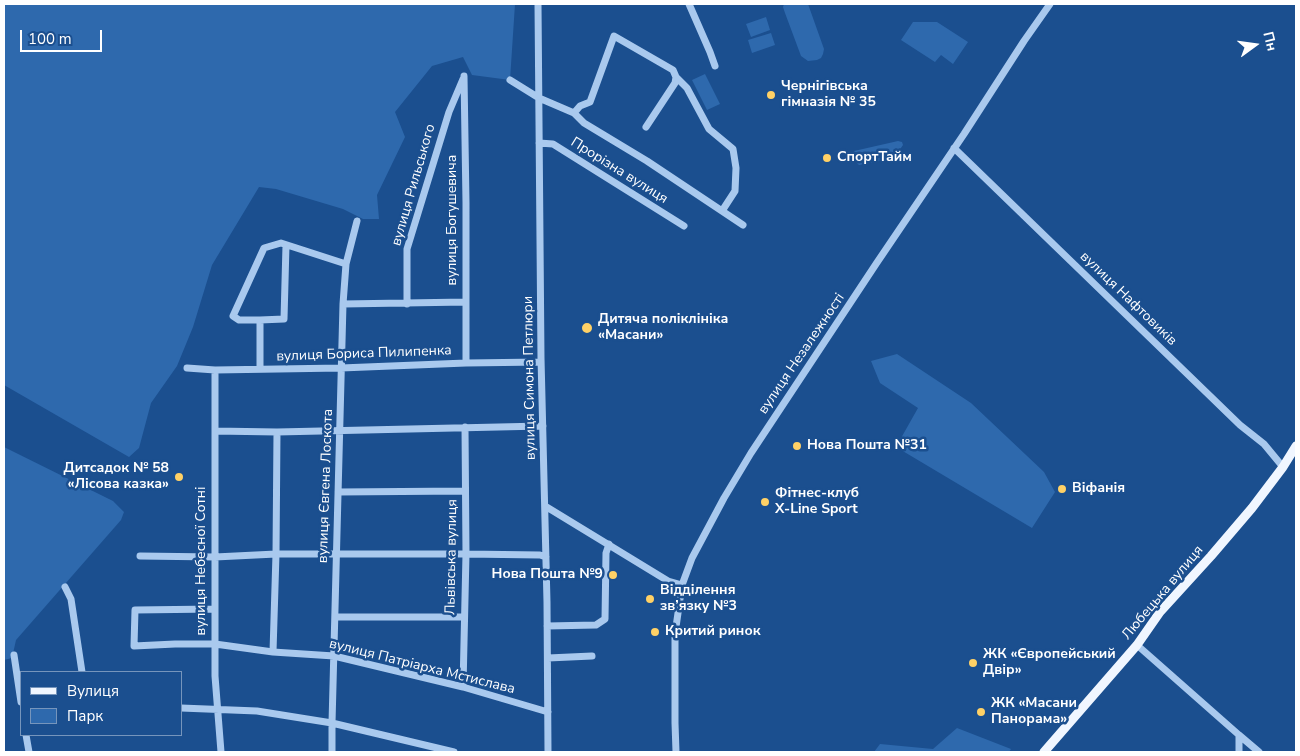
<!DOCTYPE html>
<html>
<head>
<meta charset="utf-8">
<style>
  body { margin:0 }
  #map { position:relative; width:1300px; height:756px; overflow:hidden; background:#1b4f8f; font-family:"Nunito Sans",sans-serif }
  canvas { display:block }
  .frame { position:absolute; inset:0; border:5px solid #fff; pointer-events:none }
  .legend { position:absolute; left:20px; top:671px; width:162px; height:65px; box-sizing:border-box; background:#1b4f8f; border:1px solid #7695bc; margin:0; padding:6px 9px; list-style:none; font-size:15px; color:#fff }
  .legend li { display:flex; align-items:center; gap:10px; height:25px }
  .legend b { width:25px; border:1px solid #7695bc }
  .north { position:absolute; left:1230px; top:20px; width:50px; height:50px; -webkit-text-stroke:4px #1b4f8f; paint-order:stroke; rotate:76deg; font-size:14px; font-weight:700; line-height:20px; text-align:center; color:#fff }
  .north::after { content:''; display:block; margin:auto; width:18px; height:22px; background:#fff; clip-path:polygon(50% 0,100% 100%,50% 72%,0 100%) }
  .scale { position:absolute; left:20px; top:30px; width:82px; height:22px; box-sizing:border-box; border:2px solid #fff; border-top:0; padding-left:6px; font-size:15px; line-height:18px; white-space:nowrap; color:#fff; -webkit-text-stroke:4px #1b4f8f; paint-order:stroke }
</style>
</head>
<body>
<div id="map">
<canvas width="1300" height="756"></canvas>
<div class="frame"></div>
<ul class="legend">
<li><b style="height:6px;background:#f0f6ff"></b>Вулиця</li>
<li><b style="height:14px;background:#2e69ad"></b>Парк</li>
</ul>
<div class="north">Пн</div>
<div class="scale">100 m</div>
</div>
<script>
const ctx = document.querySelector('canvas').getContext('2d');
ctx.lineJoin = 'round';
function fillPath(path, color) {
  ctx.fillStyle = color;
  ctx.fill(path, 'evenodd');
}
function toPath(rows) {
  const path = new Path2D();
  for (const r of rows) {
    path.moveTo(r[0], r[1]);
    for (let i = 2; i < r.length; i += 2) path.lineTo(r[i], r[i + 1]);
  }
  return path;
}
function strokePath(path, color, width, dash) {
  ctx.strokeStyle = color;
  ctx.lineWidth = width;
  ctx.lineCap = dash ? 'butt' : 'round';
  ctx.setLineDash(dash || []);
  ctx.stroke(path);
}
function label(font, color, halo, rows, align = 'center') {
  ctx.font = font + ' "Nunito Sans",sans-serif';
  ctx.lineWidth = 5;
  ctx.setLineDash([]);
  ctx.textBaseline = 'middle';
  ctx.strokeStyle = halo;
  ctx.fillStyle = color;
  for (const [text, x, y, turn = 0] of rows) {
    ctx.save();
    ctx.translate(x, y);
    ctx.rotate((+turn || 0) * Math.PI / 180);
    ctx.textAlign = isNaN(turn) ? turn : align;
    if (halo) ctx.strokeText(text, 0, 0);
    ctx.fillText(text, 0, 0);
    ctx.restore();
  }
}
fillPath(toPath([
  [4,4,515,4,510,80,472,75,463,57,432,66,395,112,405,137,377,195,379,219,363,219,343,209,276,189,259,187,212,265,193,327,177,366,151,403,139,448,129,457,4,385],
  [784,4,808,4,824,49,823,54,821,58,817,60,808,61,801,56,785,13,783,7],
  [766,17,770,30,751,37,746,24],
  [913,22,937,22,968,42,953,64,941,55,935,62,901,40],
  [771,33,775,45,752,53,748,40],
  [705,74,720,104,707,110,692,80],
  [898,141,902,142,903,145,894,158,859,165,855,161,854,151],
  [897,354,971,403,1044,472,1055,492,1032,528,896,447,918,408,880,383,871,361],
  [4,447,113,501,124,512,121,520,16,640,12,658,4,660],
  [957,728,1011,749,1009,752,874,752,880,744,933,749]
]), '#2e69ad');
strokePath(toPath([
  [538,4,541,358,547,602,548,752],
  [689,4,710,52,715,66],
  [464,76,466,203,466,363],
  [676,77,687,88,709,129,733,149,736,168,735,191,722,211],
  [510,80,539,98,574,113,584,123,647,161,743,225],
  [574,113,580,106,590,102,614,36,673,70,676,77,675,83,646,127],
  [539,143,553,144,684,226],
  [954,148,1240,425,1264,444,1283,467],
  [343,304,466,302],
  [407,304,407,249,449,112,463,79],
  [260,320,284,319,286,245],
  [187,368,215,370,341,368,466,363,541,362],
  [260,369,260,320,239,320,233,316,264,248,281,243,346,264],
  [215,370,215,676,221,752],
  [215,431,277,432,543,426],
  [338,492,465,491],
  [545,506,668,581,682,585],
  [140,556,215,557,276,554,466,554,540,555,546,557],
  [65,587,71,599,82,672],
  [215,609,135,610,134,646,175,644,215,644,273,652,334,656,463,687,548,712],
  [335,617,464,617],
  [547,626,596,625,605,619,606,553,609,544],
  [1137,645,1239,735,1239,752],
  [273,652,276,554,277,432],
  [14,655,21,702],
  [548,658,592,656],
  [463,687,466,554,465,427],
  [181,708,257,711,332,723,454,752],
  [26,735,29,752],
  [1239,735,1259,752],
  [332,752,332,723,343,304,346,264,357,221],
  [676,752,675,723,675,634,682,585,692,558,724,498,751,453,876,264,964,134,1024,41,1050,4]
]), '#a9c9ee', 7);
strokePath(toPath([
  [1044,752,1137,645,1160,612,1211,556,1252,508,1283,467,1296,446]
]), '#f0f6ff', 9);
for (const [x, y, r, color] of [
  [771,95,5,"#ffd166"],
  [827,158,5,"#ffd166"],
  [587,328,6,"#ffd166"],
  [797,446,5,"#ffd166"],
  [179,477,5,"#ffd166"],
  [1062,489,5,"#ffd166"],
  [765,502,5,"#ffd166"],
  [613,575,5,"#ffd166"],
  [650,599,5,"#ffd166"],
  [655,632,5,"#ffd166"],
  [973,663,5,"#ffd166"],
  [981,712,5,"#ffd166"]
]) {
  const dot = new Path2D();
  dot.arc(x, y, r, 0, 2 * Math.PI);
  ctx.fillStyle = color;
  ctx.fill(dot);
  strokePath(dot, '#1b4f8f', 2);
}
label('bold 14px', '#fff', '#1b4f8f', [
  ["Чернігівська",781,87],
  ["гімназія № 35",781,103],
  ["СпортТайм",837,158],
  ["Дитяча поліклініка",598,320],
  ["«Масани»",598,336],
  ["Нова Пошта №31",807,446],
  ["Дитсадок № 58",169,469,"right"],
  ["«Лісова казка»",169,485,"right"],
  ["Віфанія",1072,489],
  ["Фітнес-клуб",775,494],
  ["X-Line Sport",775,510],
  ["Нова Пошта №9",603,575,"right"],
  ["Відділення",660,591],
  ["зв’язку №3",660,607],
  ["Критий ринок",665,632],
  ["ЖК «Європейський",983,655],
  ["Двір»",983,671],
  ["ЖК «Масани",991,704],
  ["Панорама»",991,720]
], 'left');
label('14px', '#fff', '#1b4f8f', [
  ["Прорізна вулиця",619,171,32],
  ["вулиця Рильського",414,185,-74],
  ["вулиця Богушевича",453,220,-90],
  ["вулиця Нафтовиків",1128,299,44],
  ["вулиця Бориса Пилипенка",364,354,-2],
  ["вулиця Незалежності",802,354,-56],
  ["вулиця Симона Петлюри",530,378,-91],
  ["вулиця Євгена Лоскота",326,486,-88],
  ["Львівська вулиця",452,557,-89],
  ["вулиця Небесної Сотні",202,561,-90],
  ["Любецька вулиця",1163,593,-50],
  ["вулиця Патріарха Мстислава",422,667,14]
]);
</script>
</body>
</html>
